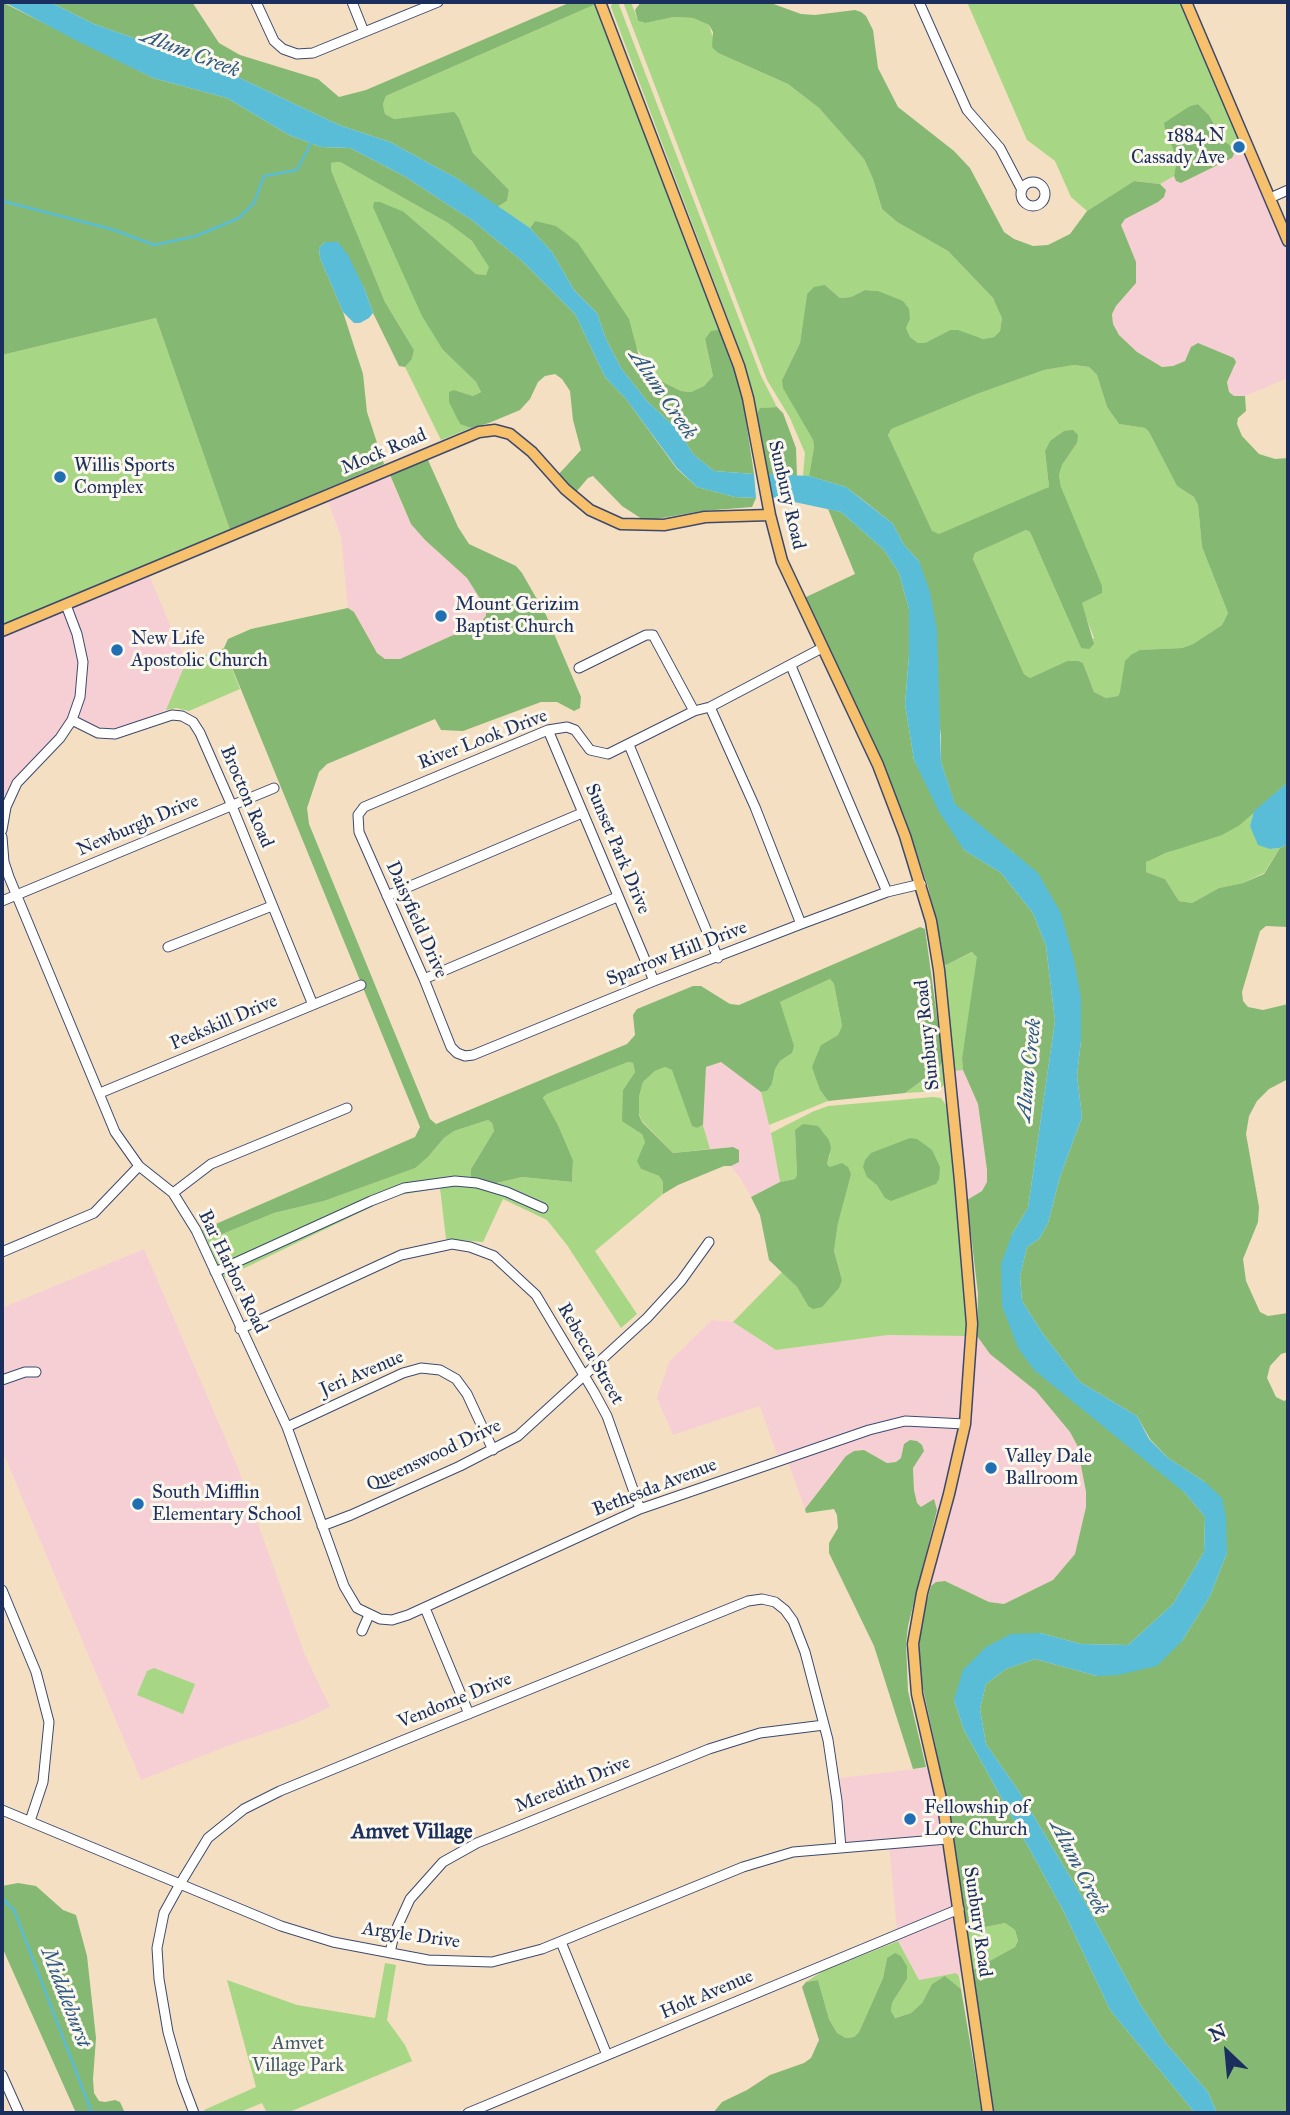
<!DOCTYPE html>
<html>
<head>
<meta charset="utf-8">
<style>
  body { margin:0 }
  #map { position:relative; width:1290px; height:2115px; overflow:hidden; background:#f4dfc3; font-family:"IM FELL Great Primer",serif }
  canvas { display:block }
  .frame { position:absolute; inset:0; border:4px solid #1b2f5e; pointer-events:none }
  .north { position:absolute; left:1192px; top:2017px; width:70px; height:70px; -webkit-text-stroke:5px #fbf7ec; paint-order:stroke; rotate:334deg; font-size:19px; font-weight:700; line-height:28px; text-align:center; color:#1b2f5e }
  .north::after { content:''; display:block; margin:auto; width:24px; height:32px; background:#1b2f5e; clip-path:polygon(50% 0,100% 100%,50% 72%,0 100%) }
</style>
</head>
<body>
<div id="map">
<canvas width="1290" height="2115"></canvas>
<div class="frame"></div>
<div class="north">N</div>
</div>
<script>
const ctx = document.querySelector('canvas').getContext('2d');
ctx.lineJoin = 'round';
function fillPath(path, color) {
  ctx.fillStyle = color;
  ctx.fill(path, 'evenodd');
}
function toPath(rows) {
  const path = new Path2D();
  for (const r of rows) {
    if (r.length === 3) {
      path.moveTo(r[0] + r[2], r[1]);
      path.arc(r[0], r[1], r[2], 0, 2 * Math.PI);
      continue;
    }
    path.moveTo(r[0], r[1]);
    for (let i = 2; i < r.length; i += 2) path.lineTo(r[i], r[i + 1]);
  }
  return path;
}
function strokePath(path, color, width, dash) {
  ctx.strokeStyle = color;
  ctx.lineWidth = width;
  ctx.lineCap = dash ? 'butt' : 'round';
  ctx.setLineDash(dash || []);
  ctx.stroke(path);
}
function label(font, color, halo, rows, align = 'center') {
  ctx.font = font + ' "IM FELL Great Primer",serif';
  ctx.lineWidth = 6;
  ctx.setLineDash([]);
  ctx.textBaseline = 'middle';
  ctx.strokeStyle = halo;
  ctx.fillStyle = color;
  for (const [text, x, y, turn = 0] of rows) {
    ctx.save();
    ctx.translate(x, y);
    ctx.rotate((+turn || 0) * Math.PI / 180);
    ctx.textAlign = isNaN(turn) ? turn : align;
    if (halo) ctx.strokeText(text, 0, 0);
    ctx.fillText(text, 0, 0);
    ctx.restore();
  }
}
fillPath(toPath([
  [1251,143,1288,227,1288,378,1245,396,1234,397,1229,392,1227,382,1236,362,1191,347,1185,361,1173,366,1162,367,1137,352,1119,335,1113,324,1112,314,1116,306,1136,283,1136,262,1122,231,1121,225,1125,219,1158,202,1164,197,1166,190,1160,184,1174,176,1176,181,1181,183,1232,158,1236,150],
  [384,464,411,524,425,540,467,578,486,608,486,616,480,623,400,659,385,659,377,653,354,612,348,608,341,537,324,490],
  [145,566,186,662,166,710,124,727,110,729,95,726,72,716,9,795,2,795,2,625],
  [721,1062,761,1092,771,1133,780,1182,751,1197,741,1179,731,1166,739,1162,729,1147,710,1149,703,1125,706,1067],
  [963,1070,978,1104,987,1170,987,1182,982,1191,967,1200,956,1202,944,1072],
  [144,1249,238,1468,305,1655,330,1707,298,1722,230,1745,141,1780,2,1450,2,1308],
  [712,1320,733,1322,776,1350,888,1335,977,1336,990,1354,1036,1391,1070,1432,1077,1445,1086,1492,1086,1507,1075,1554,1053,1580,1004,1604,989,1602,945,1581,936,1582,931,1586,919,1583,937,1510,921,1507,917,1503,914,1490,913,1468,924,1451,901,1458,896,1462,888,1463,864,1450,854,1451,837,1466,805,1509,786,1456,778,1458,760,1406,673,1435,657,1398,669,1362],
  [940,1766,948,1804,973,1970,959,1976,956,1973,919,1980,898,1941,889,1844,838,1847,832,1779]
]), '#f6cfd5');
fillPath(toPath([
  [618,2,761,376,777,407,761,408,757,414,734,335,611,7,612,3],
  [623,2,631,2,638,21,644,23,674,17,693,18,709,25,718,53,788,84,819,108,864,159,873,179,882,209,897,222,948,251,993,298,1000,312,1002,318,1000,331,994,337,983,339,950,330,925,343,918,343,910,337,906,328,910,319,878,291,865,290,851,297,840,298,825,285,807,294,800,343,782,380,784,388,813,440,814,447,809,476,803,476,805,453,790,418,767,380],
  [967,2,1181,2,1243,147,1236,150,1223,140,1209,115,1198,104,1190,106,1165,129,1177,159,1174,176,1160,184,1134,181,1087,211,1071,197,1055,161,1027,140],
  [596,4,724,333,705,339,713,376,704,386,691,392,681,391,663,382,535,221,530,228,497,207,507,201,509,190,473,153,459,118,454,113,394,119,385,114,383,104,386,96],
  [340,162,448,223,472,241,490,267,486,275,476,274,404,212,443,350,476,382,481,392,473,396,454,390,459,423,471,428,441,440,405,367,412,359,414,350,385,302,331,170,331,163],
  [156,318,230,530,2,625,2,355],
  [1074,365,1089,367,1097,375,1107,407,1119,424,1145,428,1149,432,1177,486,1194,497,1198,505,1202,547,1228,613,1222,625,1193,644,1182,648,1141,650,1118,696,1106,698,1094,692,1083,663,1067,661,1030,678,1024,674,973,559,975,553,1026,530,1030,532,1081,648,1094,638,1082,607,1082,603,1101,593,1061,487,1059,475,1062,465,1077,443,1064,431,1050,442,1045,451,1049,487,1043,491,939,535,932,532,888,435,890,429,977,394,1044,370],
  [224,648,240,689,189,711,176,708,166,710,186,662],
  [1254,811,1250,826,1270,849,1280,848,1264,873,1243,883,1219,888,1192,903,1179,901,1165,879,1146,872,1146,862,1151,859,1240,825],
  [973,952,977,957,977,963,962,1058,963,1070,953,1071,943,963,946,965],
  [830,979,834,984,842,1026,838,1035,821,1045,820,1090,828,1101,769,1125,761,1092,767,1091,772,1084,775,1069,780,1061,792,1053,780,1002],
  [943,1060,945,1084,938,1091,905,1093,939,1068],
  [628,1062,633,1063,635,1072,623,1090,645,1141,641,1169,659,1176,663,1182,663,1194,595,1251,637,1314,621,1328,567,1245,547,1220,503,1199,483,1242,446,1239,440,1188,394,1196,224,1278,206,1238,215,1237,274,1213,324,1201,414,1168,428,1157,444,1138,454,1131,488,1120,492,1123,494,1131,471,1169,484,1186,522,1177,572,1182,573,1160,558,1125,543,1099,547,1094],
  [665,1067,673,1070,692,1125,697,1128,703,1125,710,1149,673,1153,642,1121,639,1114,639,1097,643,1082,655,1071],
  [933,1097,941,1098,946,1105,965,1280,967,1336,888,1335,776,1350,733,1322,782,1272,797,1287,808,1306,842,1280,834,1251,838,1223,830,1167,827,1164,830,1154,795,1130,797,1175,795,1179,780,1182,771,1133,812,1112,828,1106],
  [154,1668,195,1684,183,1714,137,1695,147,1671],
  [1005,1923,1015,1930,1018,1942,1015,1947,973,1970,966,1926,976,1929],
  [898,1941,919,1980,956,1973,959,1976,961,1989,946,1977,940,1979,932,1984,922,2003,911,2013,894,2018,891,2011,892,2003,907,1979,907,1966,901,1956,887,1958,883,1978,859,2032,854,2037,846,2038,837,2033,829,2019,818,1980,806,1982,823,1971],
  [385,1963,396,1965,387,2020,405,2045,412,2061,287,2113,267,2113,262,2103,238,2113,206,2113,204,2110,256,2087,227,1980,297,2005,375,2018]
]), '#a7d785');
fillPath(toPath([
  [2,2,153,78,227,98,289,135,321,147,350,148,404,176,473,221,522,261,575,314,605,377,626,399,677,469,697,487,735,497,756,498,752,507,702,511,645,521,622,506,593,476,588,478,576,492,557,476,581,450,573,420,570,391,562,379,555,374,545,376,538,382,530,399,520,410,489,423,471,428,460,424,449,402,449,392,454,390,473,396,481,392,476,382,443,350,422,316,373,207,374,202,380,202,404,212,476,274,486,275,489,267,472,241,448,223,340,162,331,163,331,170,385,302,414,350,412,359,405,367,399,366,373,313,365,290,338,242,325,242,319,248,320,258,343,312,363,374,367,412,384,464,230,530,156,318,2,355],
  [50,2,192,2,219,43,240,55,318,79,339,97,366,90,571,2,595,2,596,4,386,96,383,104,385,114,394,119,454,112,459,118,473,153,509,190,507,201,497,207,458,179,390,142,339,125,221,69,94,24],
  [641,2,768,2,801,14,815,15,855,10,861,12,866,16,873,30,878,68,898,107,954,151,970,168,1004,232,1014,239,1033,246,1048,245,1070,234,1087,211,1134,181,1160,184,1166,190,1164,197,1158,202,1125,219,1121,225,1136,262,1136,283,1116,306,1112,314,1113,324,1119,335,1137,352,1162,367,1173,366,1185,361,1191,347,1198,343,1234,358,1236,362,1227,382,1229,392,1234,396,1245,396,1246,411,1238,418,1237,424,1242,436,1259,454,1275,459,1288,458,1288,782,1240,825,1222,835,1166,853,1146,862,1146,872,1165,879,1179,901,1192,903,1219,888,1243,883,1264,874,1280,848,1288,844,1288,927,1266,926,1260,931,1242,992,1243,1001,1248,1007,1263,1010,1288,1004,1288,1079,1269,1089,1257,1101,1249,1116,1246,1134,1259,1207,1258,1222,1243,1259,1246,1281,1260,1312,1268,1316,1288,1313,1288,1352,1281,1354,1270,1366,1267,1378,1276,1397,1284,1401,1288,1399,1288,2113,1217,2113,1208,2092,1165,2042,1140,2004,1084,1900,1020,1793,986,1744,980,1709,986,1684,1006,1669,1035,1659,1097,1676,1182,1641,1210,1596,1227,1553,1205,1482,1168,1458,1150,1439,1137,1416,1080,1382,1043,1334,1022,1301,1020,1276,1027,1247,1039,1239,1048,1223,1060,1177,1082,1117,1077,1075,1081,1041,1014,853,983,830,955,805,941,762,941,736,919,561,904,545,893,524,863,500,846,487,809,476,814,447,813,440,783,388,782,380,800,343,807,294,814,287,825,285,840,298,851,297,865,290,878,291,903,301,909,309,910,319,906,328,910,337,918,343,925,343,950,330,958,330,983,339,994,337,1000,331,1002,318,993,298,948,251,897,222,882,209,873,179,864,159,819,108,788,84,718,53,712,47,713,32,709,25,693,18,674,17,645,23,638,21,635,10],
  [1074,365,1089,367,1097,375,1107,407,1119,424,1145,428,1149,432,1177,486,1194,497,1198,505,1202,547,1228,613,1222,625,1193,644,1182,648,1140,650,1131,655,1125,661,1120,692,1118,696,1106,698,1094,692,1083,663,1078,661,1067,661,1030,678,1024,674,973,559,975,553,1026,530,1030,532,1081,648,1089,649,1094,644,1082,603,1102,593,1102,586,1061,487,1059,475,1062,465,1077,443,1078,435,1073,430,1064,431,1050,441,1045,451,1049,487,939,534,932,531,888,435,891,429,977,394,1044,370],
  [1198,104,1209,115,1223,140,1236,150,1232,158,1181,183,1176,181,1174,176,1177,159,1165,129,1164,123,1190,106],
  [535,221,556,226,578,243,629,319,638,353,663,382,681,391,691,392,704,386,713,376,705,339,711,331,718,330,724,333,741,388,754,474,714,471,693,454,678,430,647,401,621,368,606,339,597,313,574,290,552,252,530,228],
  [777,407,783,413,796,448,797,476,767,474,757,414,760,408],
  [428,460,458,527,469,544,516,566,522,573,546,615,581,697,580,708,574,711,557,702,541,702,463,731,441,730,435,719,327,764,319,772,307,808,309,824,430,1119,436,1124,627,1044,635,1035,633,1015,637,1009,693,986,701,986,730,1004,739,1005,920,927,925,929,943,1060,939,1068,905,1093,828,1101,820,1090,812,1067,821,1045,838,1035,842,1026,834,984,830,979,780,1002,794,1046,792,1053,780,1061,775,1069,772,1084,767,1091,761,1092,721,1062,706,1067,703,1125,697,1128,692,1126,672,1070,665,1067,655,1071,643,1082,639,1097,639,1115,642,1122,673,1153,733,1147,739,1150,739,1162,731,1166,724,1166,678,1185,663,1194,663,1182,659,1176,641,1169,637,1161,645,1142,642,1134,622,1121,623,1090,635,1072,633,1063,628,1062,547,1094,543,1098,558,1125,573,1160,572,1182,522,1177,484,1186,471,1181,471,1169,494,1131,492,1123,488,1120,454,1131,444,1138,428,1157,415,1168,324,1201,274,1213,215,1237,206,1238,202,1230,415,1137,420,1127,224,648,228,639,251,629,348,608,354,612,377,653,385,659,400,659,480,623,486,616,486,608,467,578,425,540,411,524,390,475],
  [828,509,841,512,884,550,899,573,909,609,909,656,905,704,914,760,964,850,1001,873,1033,913,1046,946,1055,1021,1028,1208,1012,1234,1002,1306,1185,1493,1205,1517,1204,1552,1173,1604,1128,1645,1081,1644,1040,1633,954,1700,964,1730,1064,1912,1110,2010,1195,2113,993,2113,972,1974,973,1970,1015,1947,1018,1941,1015,1930,1005,1923,976,1929,966,1926,948,1804,922,1684,919,1647,921,1622,931,1586,936,1582,945,1581,989,1602,1004,1604,1053,1580,1075,1554,1086,1507,1086,1492,1077,1445,1070,1432,1036,1391,990,1354,977,1336,978,1294,967,1200,982,1191,987,1182,987,1170,978,1104,963,1070,962,1058,977,957,972,952,946,965,943,963,941,942,928,887,905,818,873,742,804,598,855,574],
  [803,1124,818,1126,829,1140,831,1148,827,1164,830,1167,842,1163,848,1167,851,1174,838,1223,834,1251,842,1280,839,1288,822,1307,813,1309,808,1306,797,1287,769,1260,760,1215,751,1197,780,1182,795,1179,797,1175,795,1130],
  [910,1138,917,1139,932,1150,940,1167,939,1179,936,1184,891,1201,885,1198,877,1185,867,1177,863,1167,865,1160,871,1153],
  [910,1440,917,1441,922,1445,924,1451,913,1468,914,1490,917,1503,921,1507,934,1499,937,1510,908,1626,906,1644,908,1691,926,1767,913,1769,874,1646,829,1553,829,1543,838,1528,837,1515,834,1509,806,1513,805,1509,846,1456,854,1451,864,1450,887,1463,896,1462,901,1458,904,1444],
  [18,1883,36,1886,63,1910,76,1915,87,1956,96,2038,93,2079,94,2093,99,2101,105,2102,115,2100,120,2102,125,2113,76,2113,2,1947,2,1886],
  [895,1953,901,1956,907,1966,907,1979,892,2003,891,2011,895,2018,911,2013,922,2003,932,1984,940,1979,945,1976,961,1989,982,2113,713,2113,722,2102,747,2090,770,2075,804,2063,811,2058,819,2040,802,1987,806,1982,818,1980,829,2019,837,2033,846,2038,854,2037,859,2032,883,1978,887,1958]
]), '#85b872');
fillPath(toPath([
  [4,2,50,2,94,24,221,69,339,125,390,142,458,179,530,228,552,252,574,290,597,313,606,339,621,368,647,401,678,430,693,454,714,471,754,474,756,498,735,497,697,487,677,468,626,399,605,377,575,314,522,261,473,221,404,176,350,148,321,147,289,135,227,98,153,78,79,42],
  [325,242,338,242,348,255,365,290,373,313,369,318,360,323,354,323,343,312,320,258,319,248],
  [767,474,809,476,846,487,893,524,904,545,919,561,930,592,937,630,941,762,955,804,1038,873,1061,913,1074,960,1081,998,1081,1041,1077,1075,1082,1117,1060,1177,1048,1223,1039,1239,1027,1247,1020,1276,1022,1301,1043,1334,1080,1382,1137,1416,1149,1439,1168,1458,1205,1482,1222,1498,1226,1517,1227,1553,1210,1596,1182,1641,1157,1666,1118,1675,1097,1676,1035,1659,1006,1669,986,1684,980,1709,986,1744,1020,1793,1084,1900,1140,2004,1165,2042,1208,2092,1217,2113,1195,2113,1110,2010,1064,1912,964,1730,954,1700,963,1670,986,1647,1011,1634,1040,1633,1081,1644,1128,1645,1173,1604,1204,1552,1205,1517,1185,1493,1034,1370,1018,1348,1002,1306,1001,1264,1012,1234,1028,1208,1055,1021,1046,946,1033,913,1001,873,964,850,939,812,914,760,905,704,909,656,909,609,899,573,884,550,841,512,771,497],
  [1288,782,1288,844,1280,848,1270,849,1258,845,1250,826,1254,811]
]), '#59bdd8');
strokePath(toPath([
  [2,201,111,229,154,245,196,236,239,218,254,203,264,176,297,170,311,143],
  [2,1898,14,1910,92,2113]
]), '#59bdd8', 2.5);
const minor = toPath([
  [256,2,274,41,283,49,297,54,313,53,438,2],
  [352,2,364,32],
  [919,2,967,110,1000,148,1022,190],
  [1033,194,12],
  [1270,198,1288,190],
  [822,648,710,707,694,711,608,754,590,750,575,730,567,727,548,730,364,807,358,815,359,832,424,979,451,1047,457,1053,465,1056,473,1055,654,981,801,924,887,892,921,884],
  [791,666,887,892],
  [579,668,646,635,653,635,694,711],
  [710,707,755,807,801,924],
  [72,720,98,733,115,734,172,715,182,716,193,722,200,733,232,806,313,1005],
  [548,730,654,981],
  [629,745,718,958],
  [2,830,6,807,17,783,60,738,72,720,80,697,83,662,77,634,66,605],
  [2,837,4,862,9,877,115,1132,139,1166,173,1193,196,1230,287,1427,344,1586,357,1608,380,1619,392,1620,408,1615,640,1509,869,1430,905,1421,965,1424],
  [387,896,582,813],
  [2,901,274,788],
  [168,947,272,906],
  [424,979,617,897],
  [100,1093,361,985],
  [173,1193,211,1164,347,1108],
  [2,1252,94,1213,139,1166],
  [215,1272,371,1201,404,1188,455,1181,477,1183,507,1192,543,1208],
  [240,1329,401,1255,452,1244,470,1247,494,1256,536,1295,594,1392,607,1416,640,1509],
  [2,1380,25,1372,36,1372],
  [287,1427,403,1373,421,1368,440,1370,456,1379,467,1394,493,1450],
  [322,1526,351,1515,460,1466,518,1436,647,1318,681,1281,709,1242],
  [2,1590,36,1672,49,1722,43,1782,30,1821],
  [425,1608,469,1714],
  [362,1631,369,1615],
  [2,1810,281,1926,333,1942,428,1960,492,1962,542,1949,743,1867,793,1852,947,1839],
  [561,1942,607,2055],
  [390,1953,394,1934,410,1899,443,1862,477,1843,709,1749,760,1733,824,1725],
  [2,2075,19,2113],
  [194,2113,182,2081,168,2032,159,1979,157,1948,164,1913,180,1884,208,1838,244,1809,280,1791,399,1742,748,1601,762,1599,775,1602,785,1610,793,1621,805,1652,828,1740,837,1801,841,1848],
  [468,2113,959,1909]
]);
const major = toPath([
  [600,2,739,366,748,398,770,515,782,561,878,765,905,836,931,921,939,970,960,1181,972,1324,965,1424,949,1494,922,1593,913,1644,917,1694,944,1812,988,2113],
  [1186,2,1288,241],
  [2,631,479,432,495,430,510,434,532,452,565,489,590,510,621,524,664,525,705,517,770,515]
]);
strokePath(minor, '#3c496d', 11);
strokePath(major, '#3c496d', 13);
strokePath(minor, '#fff', 9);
strokePath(major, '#f7c06c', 10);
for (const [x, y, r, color] of [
  [1239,147,7,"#1f6fb2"],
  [60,477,7,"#1f6fb2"],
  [441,616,7,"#1f6fb2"],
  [117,650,7,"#1f6fb2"],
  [991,1468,7,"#1f6fb2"],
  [138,1504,7,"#1f6fb2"],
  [910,1819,7,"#1f6fb2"]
]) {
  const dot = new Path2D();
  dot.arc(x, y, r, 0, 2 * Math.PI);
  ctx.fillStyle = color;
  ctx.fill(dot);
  strokePath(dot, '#fbf7ec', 2.5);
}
label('19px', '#1b2f5e', '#fbf7ec', [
  ["1884 N",1225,136,"right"],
  ["Cassady Ave",1225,158,"right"],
  ["Willis Sports",74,466],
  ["Complex",74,488],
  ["Mount Gerizim",455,605],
  ["Baptist Church",455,627],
  ["New Life",131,639],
  ["Apostolic Church",131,661],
  ["Valley Dale",1005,1457],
  ["Ballroom",1005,1479],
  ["South Mifflin",152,1493],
  ["Elementary School",152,1515],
  ["Fellowship of",924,1808],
  ["Love Church",924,1830]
], 'left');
label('19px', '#1b2f5e', '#fbf7ec', [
  ["Mock Road",384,452,-23],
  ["Sunbury Road",786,495,77],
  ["River Look Drive",483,740,-21],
  ["Brocton Road",246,797,67],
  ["Newburgh Drive",138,826,-23],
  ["Sunset Park Drive",617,849,67],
  ["Daisyfield Drive",416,920,66],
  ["Sparrow Hill Drive",677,954,-21],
  ["Peekskill Drive",224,1023,-23],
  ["Sunbury Road",928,1035,-96],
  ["Bar Harbor Road",232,1272,64],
  ["Rebecca Street",590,1354,60],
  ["Jeri Avenue",362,1374,-23],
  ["Queenswood Drive",434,1456,-25],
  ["Bethesda Avenue",655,1488,-21],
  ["Vendome Drive",455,1701,-22],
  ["Meredith Drive",573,1785,-22],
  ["Sunbury Road",977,1922,82],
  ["Argyle Drive",411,1936,8],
  ["Holt Avenue",707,1995,-23]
]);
label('19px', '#3e5968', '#fbf7ec', [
  ["Amvet",298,2044],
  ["Village Park",298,2066]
]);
label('italic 21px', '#2e5a83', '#fbf7ec', [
  ["Alum Creek",190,54,21],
  ["Alum Creek",662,395,56],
  ["Alum Creek",1030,1070,-84],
  ["Alum Creek",1078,1868,63],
  ["Middlehurst",65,1998,69]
]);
label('bold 21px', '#1b2f5e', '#fbf7ec', [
  ["Amvet Village",412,1833]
]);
</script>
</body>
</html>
